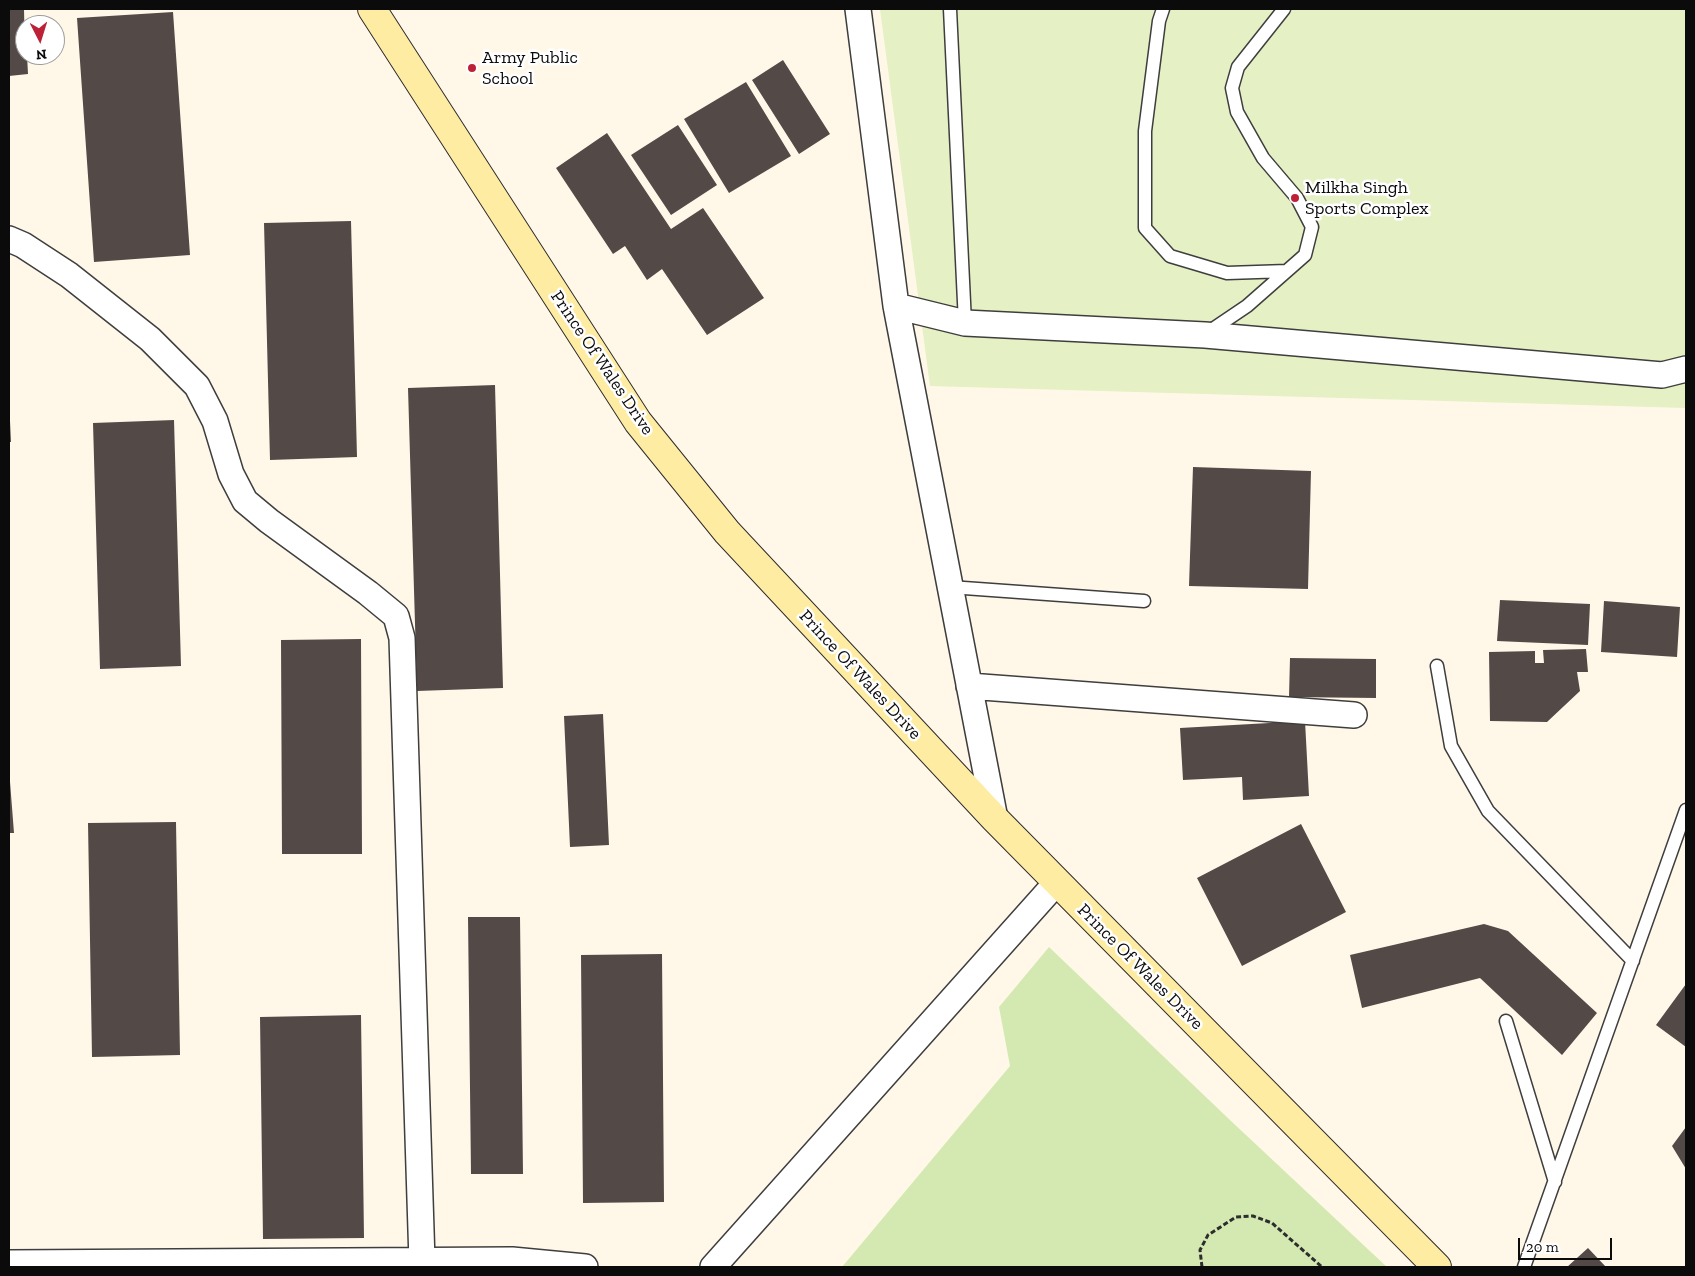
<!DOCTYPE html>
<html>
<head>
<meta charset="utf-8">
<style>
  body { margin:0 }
  #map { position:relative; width:1695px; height:1276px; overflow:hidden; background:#fff8e8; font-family:"Zilla Slab",serif }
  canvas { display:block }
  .frame { position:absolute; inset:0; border:10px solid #0b0b0b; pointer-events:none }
  .north { position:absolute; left:15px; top:15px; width:50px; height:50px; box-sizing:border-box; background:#fff; border:1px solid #9d9d9d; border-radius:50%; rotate:175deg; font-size:14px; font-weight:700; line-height:20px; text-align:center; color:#0b0b0b }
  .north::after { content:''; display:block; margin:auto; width:18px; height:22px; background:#bc2138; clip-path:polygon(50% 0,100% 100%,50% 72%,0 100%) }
  .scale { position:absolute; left:1518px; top:1238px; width:94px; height:22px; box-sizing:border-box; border:2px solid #0b0b0b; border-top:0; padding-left:6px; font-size:15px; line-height:18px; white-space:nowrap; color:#0b0b0b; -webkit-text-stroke:4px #fff; paint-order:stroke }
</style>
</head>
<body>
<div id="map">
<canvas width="1695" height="1276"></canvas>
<div class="frame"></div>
<div class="north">N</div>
<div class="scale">20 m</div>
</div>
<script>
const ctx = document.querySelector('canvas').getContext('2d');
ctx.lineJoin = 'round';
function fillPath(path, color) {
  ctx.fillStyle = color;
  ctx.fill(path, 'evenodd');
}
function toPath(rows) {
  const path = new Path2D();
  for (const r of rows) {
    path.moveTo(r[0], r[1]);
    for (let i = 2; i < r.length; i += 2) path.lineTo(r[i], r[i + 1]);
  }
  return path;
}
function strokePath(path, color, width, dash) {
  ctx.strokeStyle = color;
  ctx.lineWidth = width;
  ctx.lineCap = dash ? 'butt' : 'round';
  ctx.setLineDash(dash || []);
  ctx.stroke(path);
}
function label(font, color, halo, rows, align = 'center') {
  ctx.font = font + ' "Zilla Slab",serif';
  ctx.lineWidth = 5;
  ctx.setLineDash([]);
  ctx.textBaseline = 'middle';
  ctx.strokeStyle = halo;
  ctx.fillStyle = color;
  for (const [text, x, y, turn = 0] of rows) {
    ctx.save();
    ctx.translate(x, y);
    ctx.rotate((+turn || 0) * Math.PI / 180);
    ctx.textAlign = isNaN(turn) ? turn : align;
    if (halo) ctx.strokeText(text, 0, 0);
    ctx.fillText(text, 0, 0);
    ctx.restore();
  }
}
fillPath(toPath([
  [1049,947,1231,1121,1387,1267,842,1267,1010,1066,999,1007]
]), '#d4e9b2');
fillPath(toPath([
  [880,9,1686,9,1686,408,930,386]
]), '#e5f0c4');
fillPath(toPath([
  [9,9,24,9,25,55,27,55,28,74,9,76],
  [173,12,190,255,94,262,77,18],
  [783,60,830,134,799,154,752,80],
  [746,82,791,156,729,193,684,119],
  [678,125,717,185,671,215,631,155],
  [607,133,671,229,703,208,764,298,707,335,662,269,647,280,625,246,613,254,556,168],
  [351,221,357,457,270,460,264,223],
  [495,385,503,688,417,691,408,388],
  [174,420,181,666,100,669,93,423],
  [10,421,11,442,9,442,9,422],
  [1193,467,1311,471,1308,589,1189,586],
  [1500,600,1590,604,1588,645,1497,641],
  [1604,601,1680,607,1677,657,1601,652],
  [361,639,362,854,282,854,281,640],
  [1586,649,1588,672,1577,672,1580,691,1547,722,1490,721,1489,652,1535,651,1535,663,1544,663,1543,650],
  [1290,658,1376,659,1376,698,1289,697],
  [603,714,609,845,570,847,564,716],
  [1305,721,1309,796,1243,800,1242,777,1183,780,1180,728],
  [9,769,14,833,9,833],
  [176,822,180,1055,92,1057,88,823],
  [1301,824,1346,912,1242,966,1197,878],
  [468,917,520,917,523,1174,471,1174],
  [1484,924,1508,931,1597,1013,1562,1055,1480,978,1362,1008,1350,955],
  [662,954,664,1202,583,1203,581,955],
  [1686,984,1686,1047,1656,1025],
  [361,1015,364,1238,263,1239,260,1017],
  [1686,1127,1686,1169,1672,1146],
  [1588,1248,1606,1267,1567,1267]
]), '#534a47');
const lane = toPath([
  [950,9,965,323],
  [1163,9,1159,21,1145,131,1145,228,1170,256,1227,273,1287,271],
  [1207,333,1247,306,1305,255,1312,227,1297,198,1263,158,1237,112,1232,88,1238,67,1284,9],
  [950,587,1144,601],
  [1437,666,1451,746,1488,811,1633,961],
  [1506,1021,1555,1182],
  [1524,1267,1686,810]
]);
const street = toPath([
  [858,9,896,306,995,819],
  [9,239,23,245,69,275,150,339,197,386,215,421,231,474,245,501,269,521,368,593,396,616,402,638,422,1261],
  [896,306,965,323,1205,335,1662,375,1686,369],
  [969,686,1354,715],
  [9,1263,512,1260,585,1267],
  [713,1267,1057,882]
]);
const secondary = toPath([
  [372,9,638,422,727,532,995,819,1437,1267]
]);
strokePath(lane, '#3e3e3e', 15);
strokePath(street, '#3e3e3e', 28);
strokePath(secondary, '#2d2d2d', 30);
strokePath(toPath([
  [1202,1267,1200,1250,1208,1235,1236,1217,1253,1216,1272,1223,1322,1267]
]), '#2d2d2d', 3, [5, 2.5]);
strokePath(lane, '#fff', 12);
strokePath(street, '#fff', 25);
strokePath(secondary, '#ffeca3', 28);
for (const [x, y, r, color] of [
  [472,68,5,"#bc2138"],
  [1295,198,5,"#bc2138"]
]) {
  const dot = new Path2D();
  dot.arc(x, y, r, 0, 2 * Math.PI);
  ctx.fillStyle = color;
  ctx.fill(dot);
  strokePath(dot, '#fff', 2);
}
label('18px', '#0b0b0b', '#fff', [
  ["Army Public",482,58],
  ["School",482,79],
  ["Milkha Singh",1305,188],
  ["Sports Complex",1305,209]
], 'left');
label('18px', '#0b0b0b', '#fff', [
  ["Prince Of Wales Drive",602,363,56],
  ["Prince Of Wales Drive",860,675,47],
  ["Prince Of Wales Drive",1140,967,45]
]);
</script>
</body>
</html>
